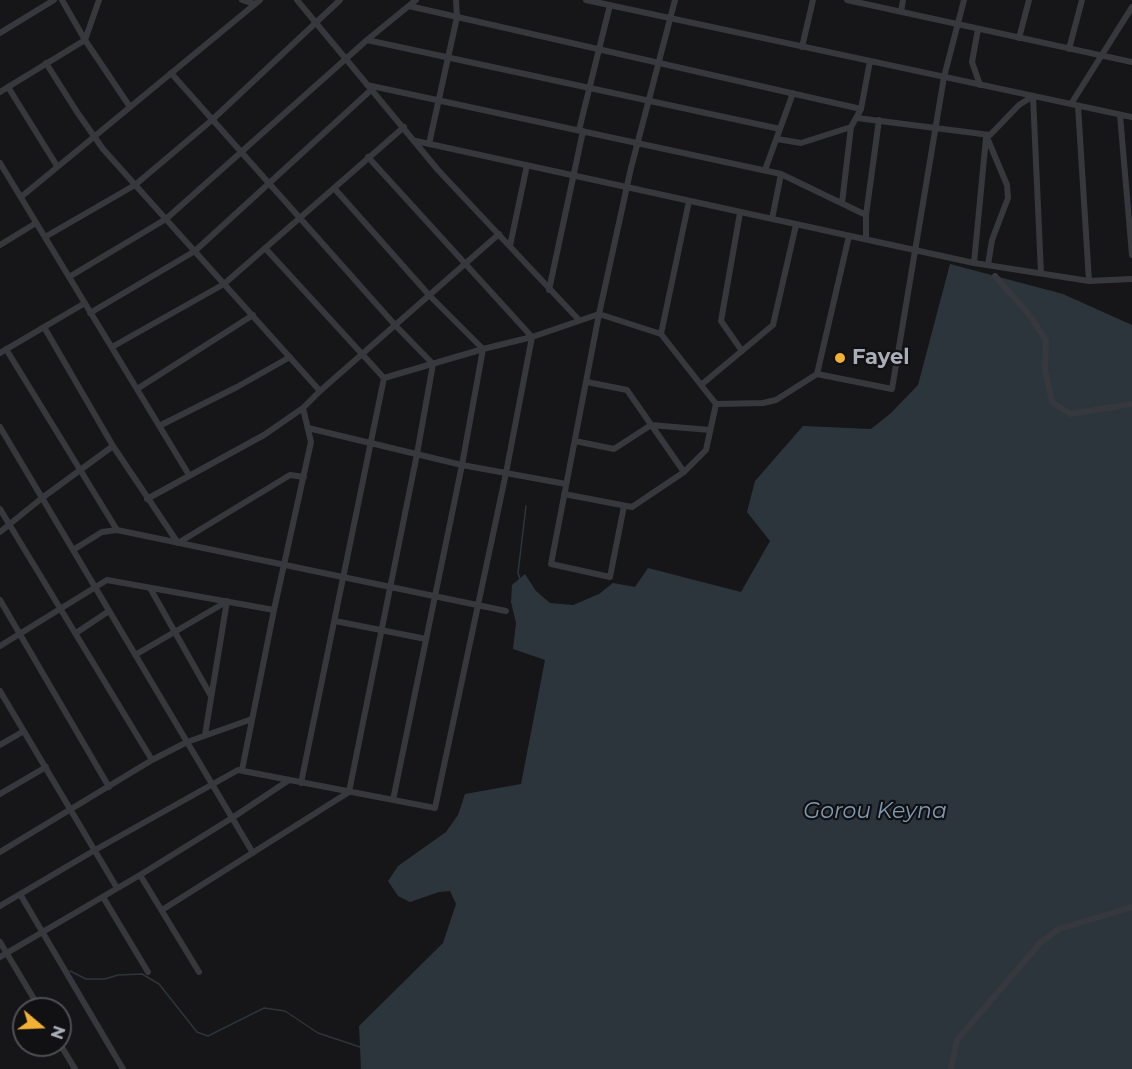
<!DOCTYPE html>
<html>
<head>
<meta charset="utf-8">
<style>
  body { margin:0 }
  #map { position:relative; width:1132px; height:1069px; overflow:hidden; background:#161618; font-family:Montserrat,sans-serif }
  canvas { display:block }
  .north { position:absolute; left:12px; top:997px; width:60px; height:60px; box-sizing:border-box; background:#111113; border:2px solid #4d4f55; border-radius:50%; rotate:109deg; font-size:16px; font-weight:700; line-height:24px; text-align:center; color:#a8adb8 }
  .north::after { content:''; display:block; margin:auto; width:21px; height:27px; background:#f2b134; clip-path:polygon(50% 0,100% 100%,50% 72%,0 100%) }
</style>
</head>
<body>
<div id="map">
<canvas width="1132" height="1069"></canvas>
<div class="north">N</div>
</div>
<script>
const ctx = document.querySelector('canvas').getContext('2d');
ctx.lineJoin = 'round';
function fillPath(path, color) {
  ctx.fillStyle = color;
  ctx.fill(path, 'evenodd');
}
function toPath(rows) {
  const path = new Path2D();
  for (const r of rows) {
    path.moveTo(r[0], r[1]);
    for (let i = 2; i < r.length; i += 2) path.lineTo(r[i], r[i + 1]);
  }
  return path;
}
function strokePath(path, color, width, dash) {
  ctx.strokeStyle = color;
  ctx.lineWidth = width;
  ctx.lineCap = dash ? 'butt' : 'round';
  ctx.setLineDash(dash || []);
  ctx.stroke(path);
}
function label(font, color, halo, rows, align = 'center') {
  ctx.font = font + ' Montserrat,sans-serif';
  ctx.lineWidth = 4.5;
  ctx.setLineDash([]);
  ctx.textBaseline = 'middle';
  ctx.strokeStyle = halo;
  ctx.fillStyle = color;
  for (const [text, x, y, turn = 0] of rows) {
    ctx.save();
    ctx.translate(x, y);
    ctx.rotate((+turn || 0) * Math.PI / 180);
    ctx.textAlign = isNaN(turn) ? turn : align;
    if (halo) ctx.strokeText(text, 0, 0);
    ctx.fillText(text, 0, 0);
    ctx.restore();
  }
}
fillPath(toPath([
  [950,264,1063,294,1132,325,1132,1069,361,1069,359,1026,443,943,456,904,450,891,439,892,410,902,398,896,388,881,398,866,446,832,458,815,465,794,521,784,545,660,513,649,516,623,511,602,512,585,525,574,536,591,550,603,573,605,599,594,613,583,635,587,648,568,741,592,770,541,747,512,755,481,803,426,871,429,891,413,918,385]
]), '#2c353c');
strokePath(toPath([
  [520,579,518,573,526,506],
  [70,971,86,979,105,979,118,975,142,974,159,984,197,1032,208,1036,264,1008,285,1011,318,1033,360,1047]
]), '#2c353c', 1.5);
strokePath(toPath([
  [62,0,85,40,130,107],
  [242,0,255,4],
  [297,0,438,170,579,320],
  [586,0,1132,117],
  [847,0,1132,62],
  [409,6,861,109],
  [901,12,903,0],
  [978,29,972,62,980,85],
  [0,33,54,0],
  [1019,38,1029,0],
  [367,40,780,129],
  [802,47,813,0],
  [1069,49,1082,0],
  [46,63,77,112,103,149,320,391],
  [367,85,781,174,866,215],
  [8,87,57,166],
  [0,92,85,40,99,0],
  [1033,96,1041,273],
  [1071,104,1132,7],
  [1078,106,1089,281],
  [1120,115,1132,255],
  [857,118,990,135,1019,105,1033,96],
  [579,130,610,5],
  [986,135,1007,185,1008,198,992,240,988,265],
  [777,139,801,143,851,127],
  [416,141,974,263,1089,281,1132,279],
  [429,144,457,17,456,0],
  [0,163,189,475],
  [765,170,793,93],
  [334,188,429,295,483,349,462,465,393,800],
  [21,197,260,0],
  [842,203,851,127,861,109,870,61],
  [740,213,721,321,742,351],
  [772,219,781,174],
  [45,237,135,185,212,120,340,0],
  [866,239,866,215,879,120],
  [0,245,36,223],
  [510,246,527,165],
  [265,248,384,378],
  [974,263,986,138],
  [995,276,1027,312,1046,340,1045,370,1052,402,1070,414,1132,404],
  [69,277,166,219,367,40,416,0],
  [549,290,583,131],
  [90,313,195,251,371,90],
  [44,327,113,446,178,543,290,475,304,477],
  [661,334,689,201],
  [112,347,224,284,404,127],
  [6,349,117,530,506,611],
  [0,353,85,303],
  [817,374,849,236],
  [384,378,483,349,532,337,599,314,661,334,716,404],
  [701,385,773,325,796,225],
  [137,389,253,315],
  [716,404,763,403,776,400,817,374,892,389,944,77,964,0],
  [159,426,237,387,290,357],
  [0,427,253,853],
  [308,428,462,465,566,484],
  [575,441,614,449,651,425,710,430],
  [684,472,706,450,716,404],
  [564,494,632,507,684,472,627,390,587,382],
  [147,499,264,435,303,408,320,391,499,234],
  [624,506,610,577,551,564,599,314,631,168,675,0],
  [0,509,152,760],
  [0,532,42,498,113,446],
  [73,550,102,532,117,530],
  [150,588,211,696],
  [0,600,109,787],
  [335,621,426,639],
  [76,633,109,611],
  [0,646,107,580,274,610],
  [135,655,226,602],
  [0,691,117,888],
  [205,735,227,601],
  [0,745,24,731],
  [242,770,274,610,311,442,303,408],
  [301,783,384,378],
  [0,794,46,767],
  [0,852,152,760,187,742,252,719],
  [140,875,199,972],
  [20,894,123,1069],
  [103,897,148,972],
  [0,906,95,850,238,770,435,808,506,473,532,337,368,157],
  [162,910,349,792,417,454,433,364,395,325,171,73],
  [0,942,40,1009],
  [0,957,140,875,232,818,289,780],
  [60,1044,75,1069],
  [951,1069,957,1040,1040,943,1059,929,1132,907]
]), '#37383d', 6);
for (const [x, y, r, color] of [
  [840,358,6,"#f2b134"]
]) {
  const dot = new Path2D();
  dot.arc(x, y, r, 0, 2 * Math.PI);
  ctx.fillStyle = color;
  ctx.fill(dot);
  strokePath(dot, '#111113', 2);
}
label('bold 21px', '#a8adb8', '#111113', [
  ["Fayel",852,358]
], 'left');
label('italic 22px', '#7f9bb3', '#111113', [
  ["Gorou Keyna",875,812]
]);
</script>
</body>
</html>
